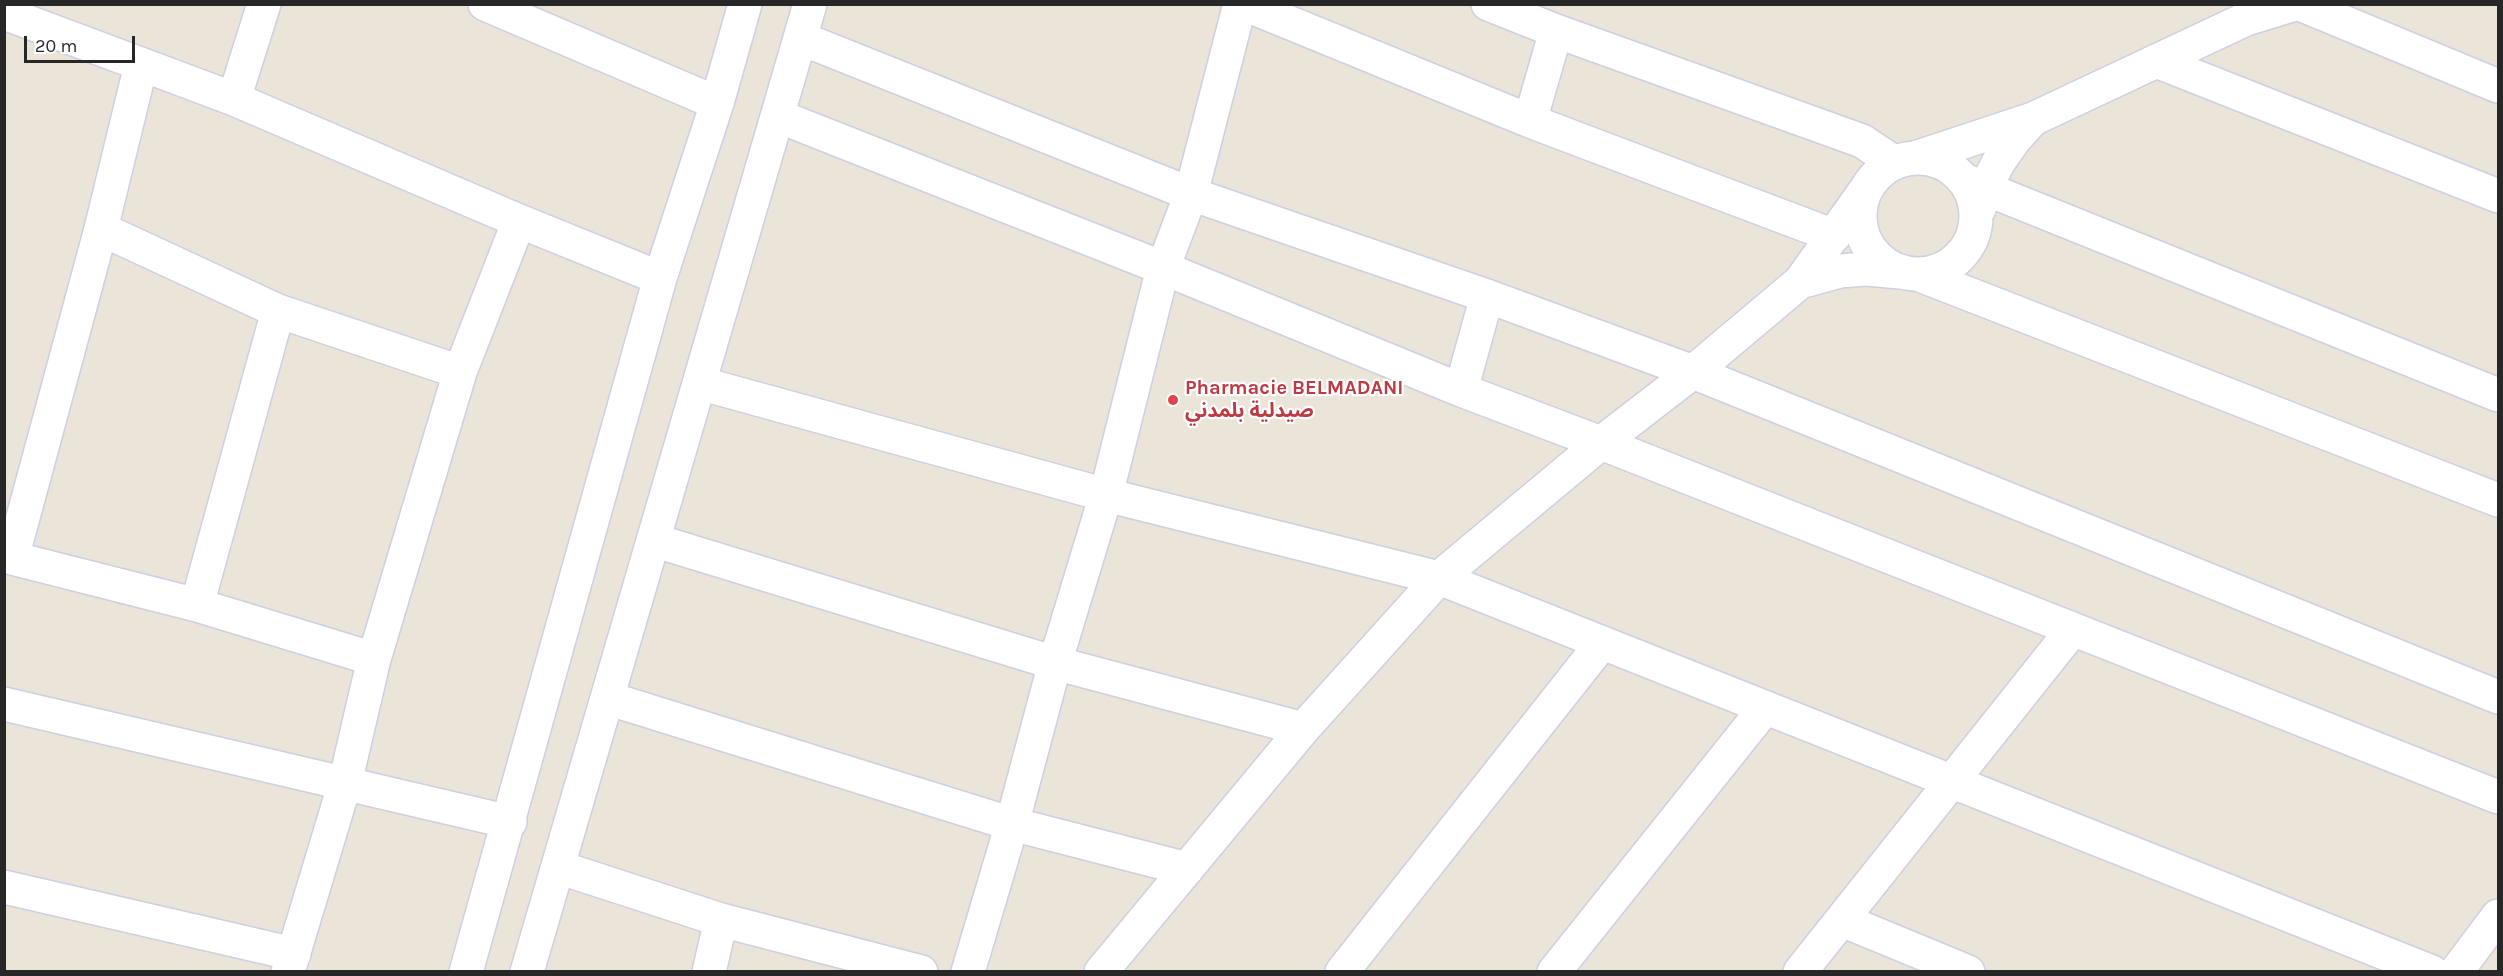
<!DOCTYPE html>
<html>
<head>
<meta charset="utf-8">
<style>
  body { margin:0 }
  #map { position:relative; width:2503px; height:976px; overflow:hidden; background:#ebe4d8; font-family:Karla,sans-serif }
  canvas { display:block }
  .frame { position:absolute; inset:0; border:6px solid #272727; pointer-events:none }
  .scale { position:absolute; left:24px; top:36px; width:111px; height:27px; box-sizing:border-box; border:3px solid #272727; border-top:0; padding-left:8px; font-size:18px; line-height:21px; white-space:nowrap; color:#272727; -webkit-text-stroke:4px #fff; paint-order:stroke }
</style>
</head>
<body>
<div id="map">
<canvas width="2503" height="976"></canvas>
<div class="frame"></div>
<div class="scale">20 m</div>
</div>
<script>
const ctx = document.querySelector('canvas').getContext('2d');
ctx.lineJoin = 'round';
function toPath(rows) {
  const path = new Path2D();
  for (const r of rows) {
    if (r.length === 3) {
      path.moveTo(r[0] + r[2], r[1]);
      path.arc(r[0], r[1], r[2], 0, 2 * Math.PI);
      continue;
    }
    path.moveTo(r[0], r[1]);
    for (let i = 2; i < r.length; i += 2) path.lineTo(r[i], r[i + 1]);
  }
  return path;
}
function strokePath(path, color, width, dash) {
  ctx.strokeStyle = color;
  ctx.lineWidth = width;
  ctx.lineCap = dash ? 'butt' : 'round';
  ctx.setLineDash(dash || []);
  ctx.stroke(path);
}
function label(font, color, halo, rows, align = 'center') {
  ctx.font = font + ' Karla,"Noto Sans Arabic",sans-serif';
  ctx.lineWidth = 4.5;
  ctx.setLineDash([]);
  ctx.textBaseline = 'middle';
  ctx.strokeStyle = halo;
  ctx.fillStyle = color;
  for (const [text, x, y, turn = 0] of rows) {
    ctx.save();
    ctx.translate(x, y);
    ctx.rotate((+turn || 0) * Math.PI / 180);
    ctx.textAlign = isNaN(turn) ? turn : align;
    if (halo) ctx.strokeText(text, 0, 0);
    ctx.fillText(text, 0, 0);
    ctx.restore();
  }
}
const street = toPath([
  [485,4,717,103],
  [1244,4,1530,121,1834,236],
  [1488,4,1556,31,1862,141,1895,163],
  [2300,4,2498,86],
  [4,13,234,99,519,221,660,278],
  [800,38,1191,194,1487,296,1693,372,2498,697],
  [2156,61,2498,196],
  [234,99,264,4],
  [778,116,1163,268,1461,390,1601,443,2498,797],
  [1530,121,1556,31],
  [1918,216,58],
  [1915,158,2033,119,2246,19,2295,4],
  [1964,180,2498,395],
  [1979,209,1985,189,1998,163,2014,140,2033,119],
  [101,229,278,311,460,372],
  [1920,275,2498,500],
  [1800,282,1840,271,1866,269,1900,272],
  [699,383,1106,495,1439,578,2432,972],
  [1461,390,1487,296],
  [653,540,1055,663,1303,729],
  [4,556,197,605,374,659],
  [12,558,101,229,141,65],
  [197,605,278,311],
  [607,698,1012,824,1187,869],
  [4,704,510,822],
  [558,867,721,920,921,972],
  [4,887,294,954],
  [1842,920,1968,972],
  [288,972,345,783,374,659,460,372,519,221],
  [466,972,660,278,717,103,745,4],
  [527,972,810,4],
  [709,972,721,920],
  [968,972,1012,824,1055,663,1106,495,1163,268,1191,194,1240,4],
  [1101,972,1303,729,1439,578,1601,443,1693,372,1800,282,1867,188],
  [1342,972,1602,643],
  [1554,972,1765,708],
  [1800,972,2073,629],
  [2456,972,2498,916]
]);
strokePath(street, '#cdcfe2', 36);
strokePath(street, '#fff', 33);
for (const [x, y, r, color] of [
  [1173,400,6,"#e0444e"]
]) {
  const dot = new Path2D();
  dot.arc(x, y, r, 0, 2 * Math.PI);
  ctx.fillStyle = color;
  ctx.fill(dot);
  strokePath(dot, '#fff', 2);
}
label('bold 20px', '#be3a42', '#fff', [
  ["Pharmacie BELMADANI",1185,388],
  ["صيدلية بلمدني",1185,411]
], 'left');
</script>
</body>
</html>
